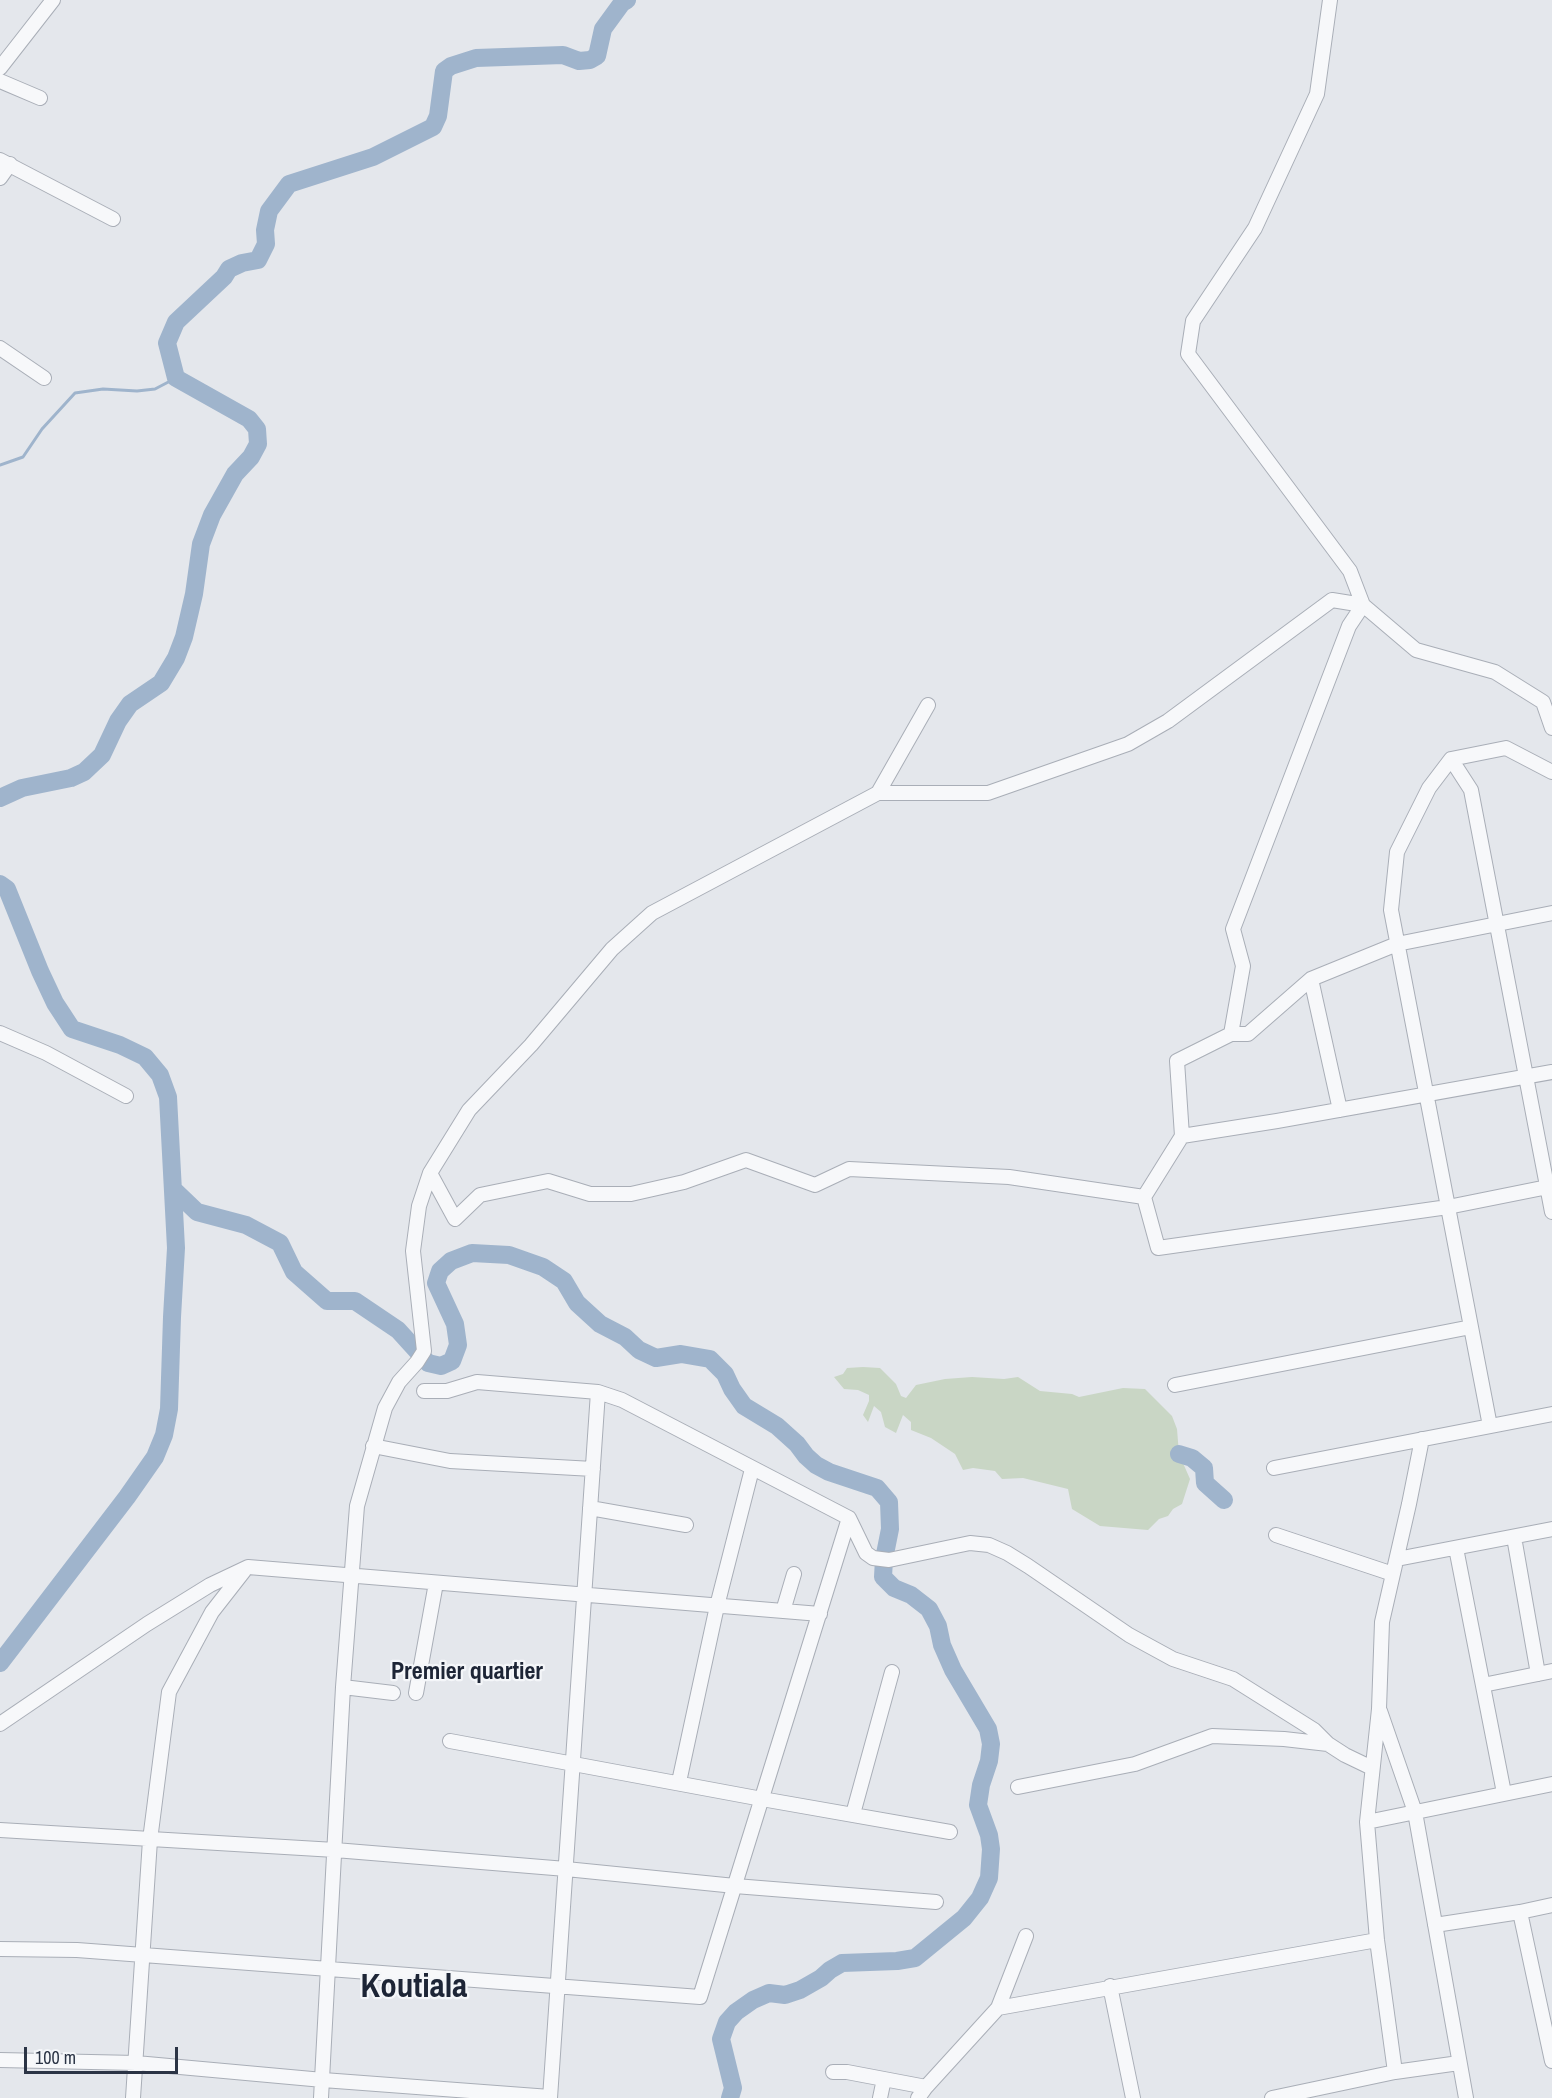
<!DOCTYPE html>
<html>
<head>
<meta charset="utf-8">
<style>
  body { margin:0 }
  #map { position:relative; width:1552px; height:2098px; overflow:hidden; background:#e4e7ec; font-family:"Archivo Narrow",sans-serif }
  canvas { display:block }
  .scale { position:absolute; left:24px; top:2047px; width:154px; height:27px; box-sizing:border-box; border:3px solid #2b3445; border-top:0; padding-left:8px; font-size:18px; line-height:21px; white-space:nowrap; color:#2b3445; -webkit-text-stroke:4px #f4f6f9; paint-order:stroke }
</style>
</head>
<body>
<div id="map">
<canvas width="1552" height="2098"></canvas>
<div class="scale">100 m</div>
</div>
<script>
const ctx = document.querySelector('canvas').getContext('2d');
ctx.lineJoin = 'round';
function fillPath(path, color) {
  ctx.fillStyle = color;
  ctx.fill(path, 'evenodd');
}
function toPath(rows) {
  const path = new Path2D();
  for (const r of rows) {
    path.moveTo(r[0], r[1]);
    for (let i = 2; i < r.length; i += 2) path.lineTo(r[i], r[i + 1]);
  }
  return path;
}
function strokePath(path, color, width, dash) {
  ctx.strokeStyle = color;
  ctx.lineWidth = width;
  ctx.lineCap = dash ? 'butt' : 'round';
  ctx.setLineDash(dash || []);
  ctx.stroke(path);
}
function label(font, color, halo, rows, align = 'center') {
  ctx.font = font + ' "Archivo Narrow",sans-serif';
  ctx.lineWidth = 4.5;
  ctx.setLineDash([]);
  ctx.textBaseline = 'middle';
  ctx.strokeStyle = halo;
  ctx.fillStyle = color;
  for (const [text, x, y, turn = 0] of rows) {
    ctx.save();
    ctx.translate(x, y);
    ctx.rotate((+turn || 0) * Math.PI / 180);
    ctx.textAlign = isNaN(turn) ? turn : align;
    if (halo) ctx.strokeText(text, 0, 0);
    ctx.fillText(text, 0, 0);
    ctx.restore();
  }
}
fillPath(toPath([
  [863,1367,880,1368,896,1384,901,1396,906,1398,916,1385,945,1379,972,1377,1004,1379,1018,1377,1040,1391,1072,1394,1079,1397,1123,1388,1145,1389,1172,1416,1177,1429,1179,1454,1190,1479,1182,1504,1173,1509,1168,1516,1159,1519,1148,1530,1100,1526,1072,1509,1068,1489,1023,1478,1002,1479,995,1471,973,1468,963,1470,955,1454,931,1438,911,1430,911,1422,903,1415,896,1433,885,1427,881,1412,874,1406,868,1422,863,1415,869,1401,869,1395,858,1390,844,1389,834,1377,843,1374,847,1368]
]), '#c9d6c5');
strokePath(toPath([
  [0,465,23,457,42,429,75,393,103,389,137,391,155,389,176,378]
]), '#9fb4cc', 3);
strokePath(toPath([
  [0,798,22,788,71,778,84,772,102,755,118,721,130,704,161,683,176,658,184,637,194,594,201,544,212,515,235,474,251,457,258,444,257,429,249,419,176,378,167,343,176,322,224,277,229,269,242,263,258,260,266,244,265,230,269,211,289,184,373,157,433,127,438,116,444,71,451,66,476,58,563,55,579,61,590,60,597,56,603,29,622,3,627,0],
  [0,884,7,889,40,971,55,1003,72,1029,120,1045,145,1057,160,1075,168,1097,176,1248,172,1317,169,1409,164,1435,155,1457,127,1497,0,1663],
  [174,1190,197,1212,246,1225,280,1243,294,1272,327,1301,355,1301,398,1330,428,1363,441,1366,452,1361,458,1345,455,1324,436,1283,440,1271,451,1261,472,1253,509,1255,543,1267,564,1281,577,1303,600,1324,625,1337,639,1350,656,1358,681,1354,710,1359,725,1374,732,1389,744,1406,777,1426,797,1444,806,1456,816,1465,829,1472,877,1488,889,1502,890,1529,884,1559,883,1577,894,1588,911,1595,929,1609,938,1626,942,1645,953,1670,988,1729,991,1744,989,1761,981,1785,978,1805,989,1835,991,1849,989,1878,980,1898,964,1918,915,1958,897,1961,842,1963,830,1970,821,1978,800,1990,785,1995,769,1993,753,2000,736,2012,727,2022,721,2039,733,2088,730,2098],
  [1179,1454,1192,1458,1204,1468,1205,1483,1224,1500]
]), '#9fb4cc', 18);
const minor = toPath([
  [0,68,53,0],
  [0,81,40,98],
  [0,160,113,219],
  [0,178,10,164],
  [0,348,44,378],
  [1552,728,1543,702,1495,672,1416,650,1363,605,1332,600,1168,721,1128,744,988,793,878,793,652,913,612,949,531,1045,469,1110,430,1173,455,1219,480,1195,548,1181,590,1194,631,1194,684,1182,746,1160,815,1185,849,1169,1009,1177,1144,1197,1182,1136,1277,1121,1552,1072],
  [1451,759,1471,790,1552,1212],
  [878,793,928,705],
  [1311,979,1340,1110],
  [0,1033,46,1053,126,1096],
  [1231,1034,1248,1034,1311,979,1397,944,1552,913],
  [1182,1136,1177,1061,1231,1034,1243,966,1233,929,1349,626,1363,605,1350,571,1188,354,1193,321,1255,228,1317,94,1330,0],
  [1144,1197,1158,1248,1448,1207,1552,1186],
  [1175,1385,1471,1327],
  [424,1391,447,1391,477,1382,598,1392,622,1400,849,1518,866,1553,873,1558,889,1560,970,1543,989,1545,1007,1553,1028,1566,1129,1635,1173,1659,1233,1679,1314,1730,1328,1744,1345,1755,1372,1768],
  [1490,1426,1391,910,1397,852,1429,788,1451,759,1506,748,1552,772],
  [373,1446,450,1461,593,1469],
  [1274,1468,1552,1414],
  [590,1508,686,1525],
  [1276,1535,1393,1574],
  [1514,1537,1538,1674],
  [1456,1548,1504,1793],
  [1397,1559,1552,1529],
  [783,1611,794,1574],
  [1483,1685,1552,1671],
  [343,1687,393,1693],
  [416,1693,436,1583],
  [1380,1711,1415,1812,1466,2098],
  [0,1724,147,1624,210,1585,248,1567,820,1614],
  [450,1741,762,1799,950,1832],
  [679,1782,717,1606,752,1469],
  [1018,1787,1135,1764,1212,1736,1284,1739,1328,1744],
  [853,1814,892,1672],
  [1367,1822,1552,1784],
  [0,1830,335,1850,566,1869,735,1886,936,1902],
  [1520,1912,1552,2061],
  [1435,1925,1520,1912,1552,1905],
  [0,1949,77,1950,700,1997,849,1518],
  [1110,1986,1133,2098],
  [998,2008,1377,1940],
  [0,2060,136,2063,323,2080,550,2097],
  [833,2072,847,2072,926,2087],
  [1395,2072,1377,1940,1367,1822,1379,1709,1382,1622,1409,1504,1422,1439],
  [133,2098,150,1840,169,1692,212,1612,244,1571],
  [321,2098,343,1687,357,1506,385,1408,399,1382,417,1362,424,1351,413,1251,419,1206,430,1173],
  [550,2098,598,1392],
  [880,2098,884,2079],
  [918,2098,926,2087,998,2008,1026,1936],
  [1272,2098,1395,2072,1459,2063]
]);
strokePath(minor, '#a9aeb7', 16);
strokePath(minor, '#f7f8fa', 14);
label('bold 24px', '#1d2536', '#f4f6f9', [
  ["Premier quartier",467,1673]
]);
label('bold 33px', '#1d2536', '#f4f6f9', [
  ["Koutiala",414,1988]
]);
</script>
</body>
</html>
